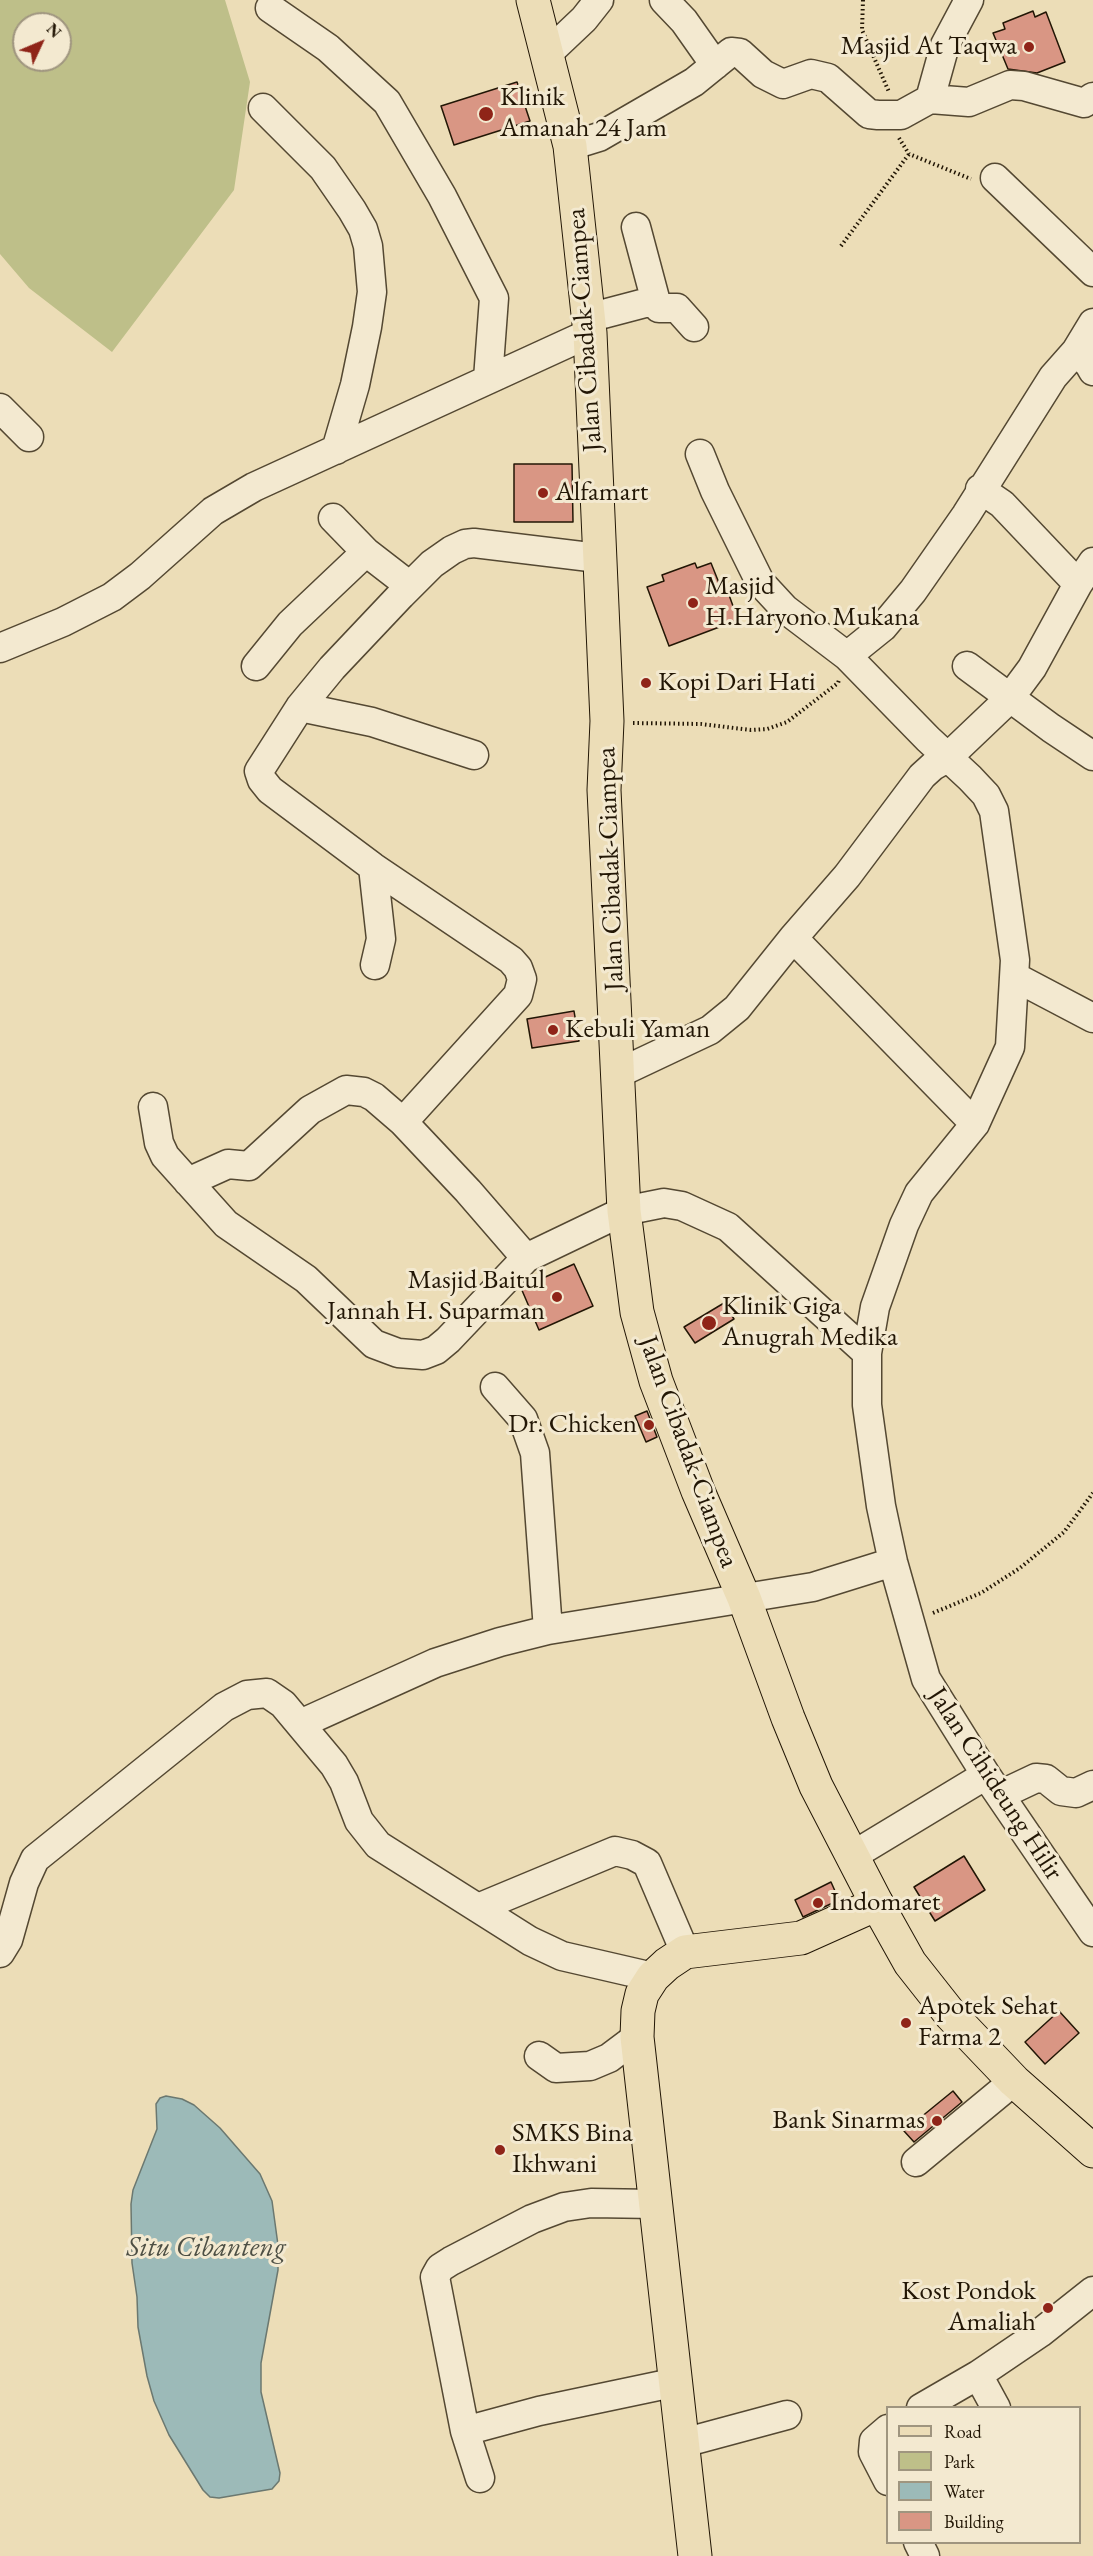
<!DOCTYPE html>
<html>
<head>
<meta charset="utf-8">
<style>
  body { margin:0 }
  #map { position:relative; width:1093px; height:2556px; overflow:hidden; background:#ecddb7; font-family:"EB Garamond",serif }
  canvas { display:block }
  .legend { position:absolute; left:886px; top:2406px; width:195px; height:138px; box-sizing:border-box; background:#f3e9d0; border:2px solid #9f957f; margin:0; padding:8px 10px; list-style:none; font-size:18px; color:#221605 }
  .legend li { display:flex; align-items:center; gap:12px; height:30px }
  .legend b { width:30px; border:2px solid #9f957f }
  .north { position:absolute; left:12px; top:12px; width:60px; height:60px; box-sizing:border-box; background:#f3e9d0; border:2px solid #9f957f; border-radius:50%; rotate:46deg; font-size:16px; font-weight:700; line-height:24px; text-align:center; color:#221605 }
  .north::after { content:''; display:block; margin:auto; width:21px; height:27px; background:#8f2418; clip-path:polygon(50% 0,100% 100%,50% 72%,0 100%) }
</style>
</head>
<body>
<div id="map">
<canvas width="1093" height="2556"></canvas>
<ul class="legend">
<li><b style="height:8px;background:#ecddb7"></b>Road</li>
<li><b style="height:16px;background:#bebf89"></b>Park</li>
<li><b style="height:16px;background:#9cbab8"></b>Water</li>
<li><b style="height:16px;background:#d99684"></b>Building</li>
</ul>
<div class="north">N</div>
</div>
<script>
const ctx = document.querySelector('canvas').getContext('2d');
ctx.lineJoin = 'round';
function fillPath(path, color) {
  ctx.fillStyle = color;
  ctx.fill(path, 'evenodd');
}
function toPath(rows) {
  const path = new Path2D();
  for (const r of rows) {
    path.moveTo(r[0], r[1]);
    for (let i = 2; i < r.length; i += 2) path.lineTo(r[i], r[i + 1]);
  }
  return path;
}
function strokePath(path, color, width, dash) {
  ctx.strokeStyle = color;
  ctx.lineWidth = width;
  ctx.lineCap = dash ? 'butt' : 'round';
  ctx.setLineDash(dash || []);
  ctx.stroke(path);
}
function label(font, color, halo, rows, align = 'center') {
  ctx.font = font + ' "EB Garamond",serif';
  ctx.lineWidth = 6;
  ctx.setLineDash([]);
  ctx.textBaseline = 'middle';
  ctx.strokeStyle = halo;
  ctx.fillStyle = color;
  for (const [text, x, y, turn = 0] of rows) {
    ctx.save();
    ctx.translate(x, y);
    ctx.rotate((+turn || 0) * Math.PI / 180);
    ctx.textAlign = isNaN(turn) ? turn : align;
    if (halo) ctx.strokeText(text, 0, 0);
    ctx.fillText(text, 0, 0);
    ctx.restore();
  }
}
fillPath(toPath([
  [0,0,225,0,250,82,234,190,112,352,29,288,0,254],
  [24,24,60,24,60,60,24,60]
]), '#bebf89');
const water = toPath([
  [166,2096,182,2099,194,2105,220,2128,260,2174,272,2201,278,2245,278,2270,261,2363,261,2392,280,2473,279,2481,272,2489,219,2498,210,2497,203,2490,169,2435,154,2401,147,2376,138,2327,137,2297,132,2263,131,2204,133,2190,157,2129,156,2104,160,2098,166,2096]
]);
fillPath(water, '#9cbab8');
strokePath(water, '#6b7870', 1.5);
const building = toPath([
  [1033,11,1035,17,1046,12,1065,62,1037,73,1008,69,993,33,1005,29,1003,23,1033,11],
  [517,82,530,121,454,145,441,106,517,82],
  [514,464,572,464,573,522,514,522,514,464],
  [695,563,697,568,711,563,719,583,724,581,738,620,669,646,647,587,664,581,662,575,695,563],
  [574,1011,579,1041,532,1048,527,1019,574,1011],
  [574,1264,593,1306,539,1330,521,1288,574,1264],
  [724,1303,734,1319,695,1343,684,1327,724,1303],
  [647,1411,657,1437,646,1442,635,1416,647,1411],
  [964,1856,985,1890,935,1921,914,1887,964,1856],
  [831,1882,839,1900,803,1917,795,1900,831,1882],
  [1059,2011,1079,2033,1045,2064,1025,2042,1059,2011],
  [953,2091,962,2102,914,2142,904,2131,953,2091]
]);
fillPath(building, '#d99684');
strokePath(building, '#221605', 1.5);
const minor = toPath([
  [664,0,684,21,715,65],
  [270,8,328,48,387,102,442,196,494,298,488,379],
  [547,54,584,19,599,0],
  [930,99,945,45,969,0],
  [263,108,323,168,352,210,363,229,368,246,372,292,367,327,355,385,336,450],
  [570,146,599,137,694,82,731,52,740,53,763,74,783,84,811,74,828,78,869,114,878,115,901,115,930,99,969,102,1010,85,1024,86,1084,103,1093,97],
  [995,178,1093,272],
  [636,227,656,302],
  [588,318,645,303,656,302,659,308,677,308,694,327],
  [1076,351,1089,364,1093,371],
  [0,408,29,437],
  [700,454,715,491,760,582,785,609,847,656,928,739,970,778,986,795,994,811,1015,960,1010,1047,975,1124,919,1193,904,1225,875,1307,867,1353,867,1405,881,1506,893,1562,926,1679,986,1775,1093,1932],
  [980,489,1002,504,1078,584],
  [333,518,366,552],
  [0,648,63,622,112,597,140,576,213,511,254,487,590,333],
  [847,656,883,627,913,591,966,515,1053,377,1076,351,1093,323],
  [256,666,290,624,366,552,410,586],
  [967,666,1051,728,1093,756],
  [300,707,372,722,474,755],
  [373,867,381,939,375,965],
  [793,938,975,1124],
  [1015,977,1093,1018],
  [619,1073,710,1030,737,1008,793,938,847,876,922,776,933,766,947,758,1009,699,1032,668,1078,584,1093,562],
  [153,1107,159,1143,165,1156,226,1224,306,1279,374,1344,398,1353,423,1355,436,1350,448,1340,526,1258,624,1211,664,1203,682,1206,728,1227,867,1353],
  [188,1182,228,1164,249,1166,310,1110,346,1090,364,1092,374,1097,403,1122],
  [526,1258,468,1191,403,1122,518,995,522,979,518,968,511,960,373,867,270,790,262,780,259,771,300,707,332,668,401,595,432,564,452,550,465,544,474,543,598,558],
  [495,1387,523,1419,535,1453,548,1630],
  [300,1724,435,1663,500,1642,548,1630,813,1587,893,1562],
  [1000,1795,1036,1778,1046,1779,1061,1791,1076,1793,1093,1785],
  [852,1856,986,1775],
  [478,1908,615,1851,632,1855,647,1863,685,1952],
  [0,1953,8,1940,24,1883,35,1859,224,1707,247,1695,267,1693,283,1704,334,1765,344,1782,359,1821,378,1845,530,1941,562,1956,653,1977],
  [539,2056,556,2068,590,2066,609,2058,637,2037],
  [916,2162,1014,2081],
  [656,2204,591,2203,564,2207,532,2219,451,2261,440,2268,435,2277,465,2431,539,2411,677,2382],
  [978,2375,996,2408],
  [921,2408,978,2375,1040,2333,1093,2291],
  [888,2429,874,2441,873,2452,888,2481],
  [465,2431,480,2478],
  [683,2443,787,2415],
  [918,2542,925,2556]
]);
const major = toPath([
  [695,2556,637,2037,638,2011,642,1994,653,1977,667,1964,685,1952,801,1938,877,1904]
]);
const highway = toPath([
  [533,0,570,146,590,333,607,721,604,790,624,1211,637,1312,656,1381,698,1491,744,1598,788,1718,816,1786,877,1904,910,1963,951,2015,1014,2081,1093,2151]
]);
strokePath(minor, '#544832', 31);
strokePath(major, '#221605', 35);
strokePath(highway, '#221605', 35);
strokePath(toPath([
  [863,0,862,30,889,92],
  [899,138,909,154,971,179],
  [841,246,909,154],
  [633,723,701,724,751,730,767,729,787,722,838,683,839,680],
  [933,1613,981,1593,1020,1568,1064,1532,1093,1493]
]), '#221605', 4, [1.5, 3]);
strokePath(minor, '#f3e9d0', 28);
strokePath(major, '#ecddb7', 33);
strokePath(highway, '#ecddb7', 33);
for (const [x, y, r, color] of [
  [1029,47,6,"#8f2418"],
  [486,114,8,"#8f2418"],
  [543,493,6,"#8f2418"],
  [693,603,6,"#8f2418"],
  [646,683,6,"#8f2418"],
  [553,1030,6,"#8f2418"],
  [557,1297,6,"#8f2418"],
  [709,1323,8,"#8f2418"],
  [649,1425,6,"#8f2418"],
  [818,1903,6,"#8f2418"],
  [906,2023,6,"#8f2418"],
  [937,2121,6,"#8f2418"],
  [500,2150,6,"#8f2418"],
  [1048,2308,6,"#8f2418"]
]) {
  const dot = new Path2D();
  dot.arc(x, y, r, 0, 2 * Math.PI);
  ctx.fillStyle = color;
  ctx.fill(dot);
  strokePath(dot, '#f3e9d0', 2);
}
label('27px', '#221605', '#f3e9d0', [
  ["Masjid At Taqwa",1017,47,"right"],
  ["Klinik",500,98],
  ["Amanah 24 Jam",500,129],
  ["Alfamart",555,493],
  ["Masjid",705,587],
  ["H.Haryono Mukana",705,618],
  ["Kopi Dari Hati",658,683],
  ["Kebuli Yaman",565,1030],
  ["Masjid Baitul",545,1281,"right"],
  ["Jannah H. Suparman",545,1312,"right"],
  ["Klinik Giga",722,1307],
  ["Anugrah Medika",722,1338],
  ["Dr. Chicken",637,1425,"right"],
  ["Indomaret",830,1903],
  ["Apotek Sehat",918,2007],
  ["Farma 2",918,2038],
  ["Bank Sinarmas",925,2121,"right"],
  ["SMKS Bina",512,2134],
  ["Ikhwani",512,2165],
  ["Kost Pondok",1036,2292,"right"],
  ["Amaliah",1036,2323,"right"]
], 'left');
label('27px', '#221605', '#f3e9d0', [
  ["Jalan Cibadak-Ciampea",585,330,-94],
  ["Jalan Cibadak-Ciampea",611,869,-92],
  ["Jalan Cibadak-Ciampea",688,1452,70],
  ["Jalan Cihideung Hilir",995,1784,57]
]);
label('italic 28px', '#4d4f44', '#f3e9d0', [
  ["Situ Cibanteng",206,2248]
]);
</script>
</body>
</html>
